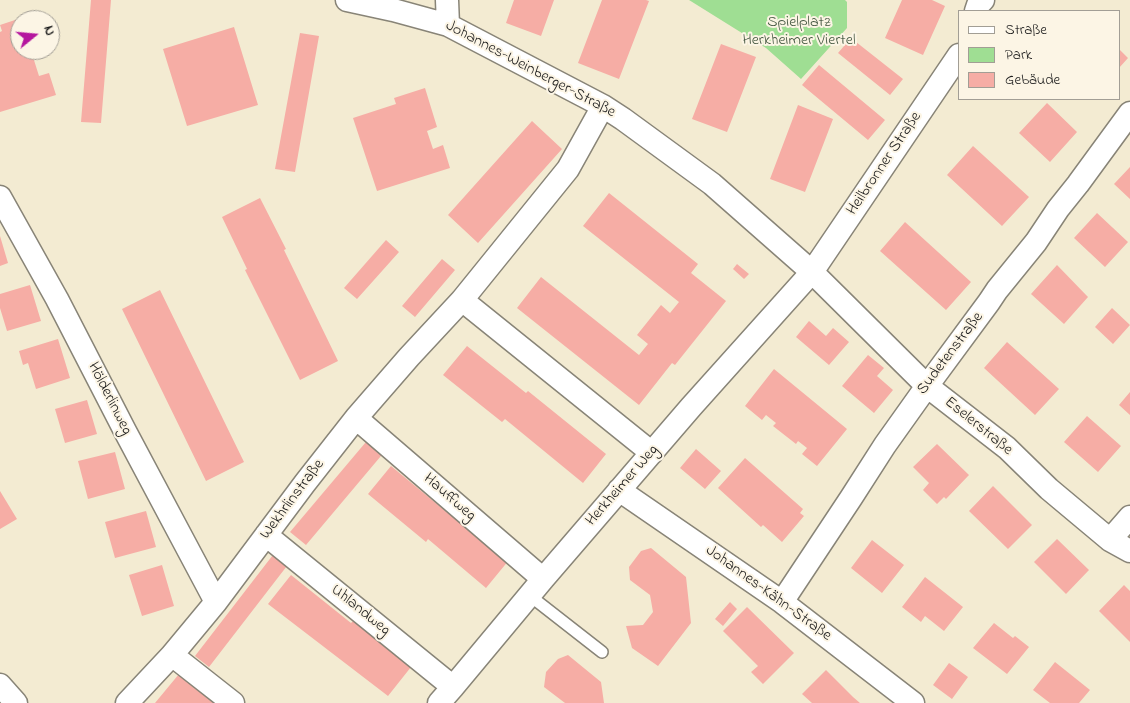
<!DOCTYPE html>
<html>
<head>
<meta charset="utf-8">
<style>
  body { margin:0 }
  #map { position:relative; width:1130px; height:703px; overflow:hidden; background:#f3ebd2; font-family:"Indie Flower",sans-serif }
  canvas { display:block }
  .legend { position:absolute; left:958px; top:10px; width:162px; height:90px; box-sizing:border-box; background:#fcf5e5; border:1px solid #a29e95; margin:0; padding:6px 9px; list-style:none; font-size:15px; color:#1c1c1c }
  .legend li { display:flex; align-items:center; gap:10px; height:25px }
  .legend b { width:25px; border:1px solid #a29e95 }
  .north { position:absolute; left:10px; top:10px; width:50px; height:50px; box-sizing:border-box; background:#fcf5e5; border:1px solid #a29e95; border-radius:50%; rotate:73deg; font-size:14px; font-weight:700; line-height:20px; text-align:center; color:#1c1c1c }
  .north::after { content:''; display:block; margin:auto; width:18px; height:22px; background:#b5179e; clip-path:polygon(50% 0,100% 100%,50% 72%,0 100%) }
</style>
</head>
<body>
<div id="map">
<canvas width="1130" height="703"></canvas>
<ul class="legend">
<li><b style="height:6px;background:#fff"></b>Straße</li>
<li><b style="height:14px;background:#9fde93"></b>Park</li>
<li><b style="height:14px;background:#f6ada5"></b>Gebäude</li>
</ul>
<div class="north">N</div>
</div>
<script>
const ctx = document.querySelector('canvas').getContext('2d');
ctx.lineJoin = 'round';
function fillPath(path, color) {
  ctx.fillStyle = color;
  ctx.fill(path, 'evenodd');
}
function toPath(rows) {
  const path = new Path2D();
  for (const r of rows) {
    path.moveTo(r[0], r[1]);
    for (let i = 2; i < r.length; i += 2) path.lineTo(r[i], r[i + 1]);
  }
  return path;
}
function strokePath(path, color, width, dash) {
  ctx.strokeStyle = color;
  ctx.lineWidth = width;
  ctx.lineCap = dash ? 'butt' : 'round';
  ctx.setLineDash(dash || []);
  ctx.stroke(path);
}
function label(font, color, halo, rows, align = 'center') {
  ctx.font = font + ' "Indie Flower",sans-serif';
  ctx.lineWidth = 4;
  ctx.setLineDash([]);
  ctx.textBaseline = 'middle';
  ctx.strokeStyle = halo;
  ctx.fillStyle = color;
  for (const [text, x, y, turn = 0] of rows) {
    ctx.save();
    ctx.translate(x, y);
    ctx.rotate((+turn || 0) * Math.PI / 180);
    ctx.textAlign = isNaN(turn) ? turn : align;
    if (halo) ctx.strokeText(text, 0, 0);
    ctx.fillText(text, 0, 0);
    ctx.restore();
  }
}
fillPath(toPath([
  [689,0,845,0,847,2,847,28,801,79,766,48]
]), '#9fde93');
fillPath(toPath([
  [91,0,111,0,101,123,81,122],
  [514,0,554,0,541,36,506,23],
  [602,0,646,0,649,1,619,79,578,63],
  [902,0,932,0,945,6,923,55,885,38],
  [30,15,31,20,20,20,20,50,41,50,42,54,33,57,39,76,49,73,56,95,0,112,0,32,2,31,0,25],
  [234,27,258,105,187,126,163,49],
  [300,33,319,36,295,172,275,169],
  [851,38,903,79,890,95,838,53],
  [721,44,756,57,727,132,692,119],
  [1119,49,1128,58,1119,68],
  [819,65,885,120,868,140,802,85],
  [425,88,437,127,427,131,433,149,443,145,450,168,377,191,353,118,396,104,394,98],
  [1047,103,1077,132,1050,162,1019,133],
  [798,105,833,119,805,192,770,179],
  [532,121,562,149,478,243,448,215],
  [973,146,1029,197,1002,226,947,175],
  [1130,167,1130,199,1114,184],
  [609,193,698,264,691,273,726,301,675,365,672,363,639,405,517,308,541,277,639,355,648,344,637,335,661,305,670,313,679,302,583,226],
  [260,198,286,249,284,250,338,361,300,380,245,270,247,269,222,217],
  [1097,213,1128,242,1105,267,1074,238],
  [905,222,971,282,946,310,880,251],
  [0,236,8,263,0,266],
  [386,240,399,252,357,299,344,288],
  [442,259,455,270,415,317,402,306],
  [737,264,749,274,744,279,733,269],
  [1057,265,1088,297,1064,324,1031,294],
  [30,285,41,321,7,331,0,308,0,294],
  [160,290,244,462,206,481,122,309],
  [1112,308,1130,325,1113,344,1095,327],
  [809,321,826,336,833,328,849,342,829,365,796,337],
  [58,339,70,378,36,389,28,363,23,365,19,351],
  [1007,342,1059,389,1035,415,984,368],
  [467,346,526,393,528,391,606,454,583,483,505,419,502,422,443,375],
  [868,355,884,368,877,376,893,390,874,413,842,386],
  [774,369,847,429,817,466,802,454,807,448,798,441,796,444,773,426,776,423,766,415,762,420,745,406],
  [1130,392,1130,415,1119,405],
  [87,400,97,434,65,443,55,409],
  [1087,416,1121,446,1098,472,1064,442],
  [371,436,386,450,306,545,290,532],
  [937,444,969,475,946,499,944,497,937,504,923,490,929,483,913,467],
  [696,449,721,471,705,489,680,468],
  [115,452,125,489,88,499,78,461],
  [745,458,803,509,800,513,804,516,782,542,763,525,761,527,718,488],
  [391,466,449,514,451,512,509,560,486,588,428,539,426,542,368,494],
  [993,486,1032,525,1008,549,969,511],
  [0,491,17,519,0,529],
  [146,511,156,547,115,558,105,522],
  [1057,539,1089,570,1066,594,1034,562],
  [872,540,904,565,882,593,851,568],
  [651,548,686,577,691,623,658,666,632,648,626,626,643,625,653,612,650,595,630,580,629,567,641,551],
  [276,551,290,562,209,667,195,656],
  [162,565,174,606,142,616,129,575],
  [291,575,351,623,353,621,411,667,388,696,268,604],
  [925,577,963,607,944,631,925,616,921,622,902,607],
  [1124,585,1130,591,1130,642,1099,611],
  [730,602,737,609,723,626,715,619],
  [747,607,794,653,763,684,751,672,758,666,723,631],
  [994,623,1013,638,1015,636,1029,647,1007,674,973,648],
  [568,655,601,682,604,703,565,703,544,687,546,672,558,659],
  [1055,662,1090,690,1079,703,1050,703,1033,690],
  [949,663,968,677,952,699,933,685],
  [826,670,853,697,860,703,812,703,802,694],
  [179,674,215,703,155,703]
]), '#f6ada5');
const service = toPath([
  [529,595,602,652]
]);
const minor = toPath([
  [347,0,393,10,448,25,603,106,623,119,712,184,812,272,927,386,1007,448,1049,489,1110,540,1130,551],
  [447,0,448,25],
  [976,11,978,5,983,0],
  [0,197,57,299,125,431,216,602],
  [462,300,652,453],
  [356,418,543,579],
  [619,490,782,602,913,703],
  [266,535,453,687],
  [1110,540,1130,517],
  [782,602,851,498,885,445,927,386,989,302,997,290,1036,242,1058,209,1078,184,1130,113],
  [172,655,233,703],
  [0,685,16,703],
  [127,703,172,655,216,602,305,483,356,418,409,357,462,300,568,169,603,106],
  [439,703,453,687,543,579,691,407,812,272,959,55]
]);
strokePath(service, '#888477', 14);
strokePath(minor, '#888477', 25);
strokePath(service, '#fff', 11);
strokePath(minor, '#fff', 22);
label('16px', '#435640', '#fcf5e5', [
  ["Spielplatz",799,23],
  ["Herkheimer Viertel",799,41]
]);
label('16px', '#1c1c1c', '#fcf5e5', [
  ["Johannes-Weinberger-Straße",530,70,28],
  ["Heilbronner Straße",885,164,-56],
  ["Sudetenstraße",951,354,-53],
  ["Hölderlinweg",109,399,63],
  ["Eselerstraße",978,427,39],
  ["Herkheimer Weg",623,486,-49],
  ["Hauffweg",449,498,41],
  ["Wekhrlinstraße",293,500,-53],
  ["Johannes-Kähn-Straße",768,594,36],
  ["Uhlandweg",360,611,39]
]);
</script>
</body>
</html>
